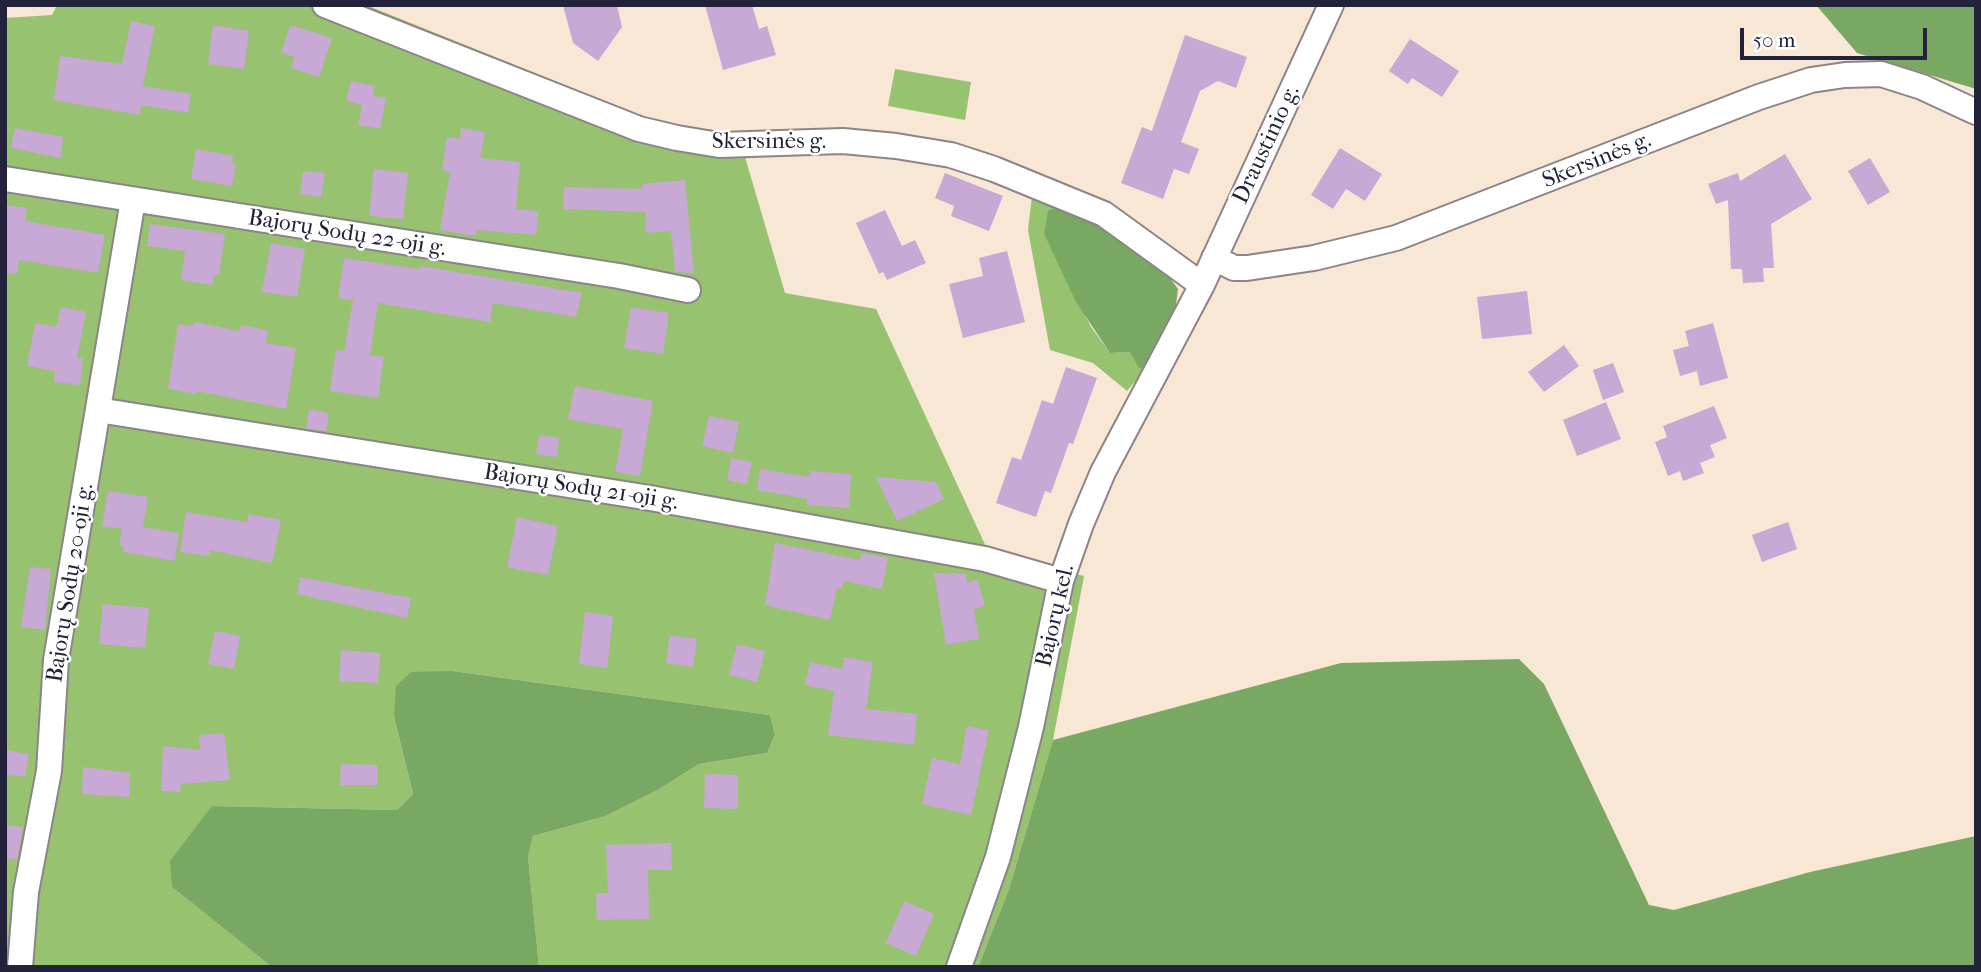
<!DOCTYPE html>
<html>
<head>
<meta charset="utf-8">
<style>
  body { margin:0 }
  #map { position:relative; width:1981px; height:972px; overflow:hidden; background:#f8e7d5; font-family:"IM FELL French Canon",serif }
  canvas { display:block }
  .frame { position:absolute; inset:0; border:7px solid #22223b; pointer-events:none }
  .scale { position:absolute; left:1740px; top:28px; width:187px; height:32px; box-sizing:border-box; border:4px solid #22223b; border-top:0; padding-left:9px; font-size:21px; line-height:24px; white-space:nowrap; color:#22223b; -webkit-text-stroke:5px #fff; paint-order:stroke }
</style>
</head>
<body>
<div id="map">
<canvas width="1981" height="972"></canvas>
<div class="frame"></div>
<div class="scale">50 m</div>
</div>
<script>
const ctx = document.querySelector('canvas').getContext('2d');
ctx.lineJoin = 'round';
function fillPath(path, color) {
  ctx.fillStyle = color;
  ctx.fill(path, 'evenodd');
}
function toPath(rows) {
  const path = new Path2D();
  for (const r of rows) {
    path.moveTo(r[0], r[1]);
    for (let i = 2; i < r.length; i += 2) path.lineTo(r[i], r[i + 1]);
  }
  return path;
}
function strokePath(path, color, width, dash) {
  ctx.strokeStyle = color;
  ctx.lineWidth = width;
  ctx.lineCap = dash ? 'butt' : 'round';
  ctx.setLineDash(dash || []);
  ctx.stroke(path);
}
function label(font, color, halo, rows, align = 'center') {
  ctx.font = font + ' "IM FELL French Canon",serif';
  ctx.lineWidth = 5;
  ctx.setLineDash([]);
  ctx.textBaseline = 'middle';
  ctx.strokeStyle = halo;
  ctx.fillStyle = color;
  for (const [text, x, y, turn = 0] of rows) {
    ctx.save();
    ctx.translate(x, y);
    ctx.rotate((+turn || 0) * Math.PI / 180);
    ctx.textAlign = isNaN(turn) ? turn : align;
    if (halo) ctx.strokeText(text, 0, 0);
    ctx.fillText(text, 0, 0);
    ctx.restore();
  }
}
fillPath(toPath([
  [57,5,366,5,669,127,740,140,785,293,876,309,988,551,1084,576,1053,740,1009,889,978,967,539,967,528,857,533,836,606,816,658,790,699,764,767,753,775,735,770,715,453,671,394,716,413,794,397,810,212,806,172,887,272,967,5,967,5,18,52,15],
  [895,69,971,82,965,120,888,106],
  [1032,196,1057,207,1044,234,1091,327,1110,353,1130,352,1148,366,1127,391,1093,363,1050,350,1028,230]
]), '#97c26f');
fillPath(toPath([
  [1816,5,1976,5,1976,89,1857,53],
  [1057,207,1106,228,1167,274,1178,289,1175,312,1148,366,1139,368,1130,352,1110,353,1076,302,1044,234,1048,211],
  [1519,659,1544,684,1649,905,1674,910,1810,872,1976,836,1976,967,978,967,1009,889,1053,740,1341,663],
  [453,671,770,715,775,735,767,753,699,764,658,790,606,816,533,836,528,857,539,967,272,967,172,887,170,861,212,806,397,810,413,794,394,716,396,686,411,672]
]), '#79a862');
fillPath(toPath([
  [563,5,617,5,622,27,598,61,573,43],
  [705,5,752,5,759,29,767,26,776,55,723,70],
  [131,21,155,26,143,86,191,94,188,113,141,105,140,115,54,100,60,56,122,64],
  [213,25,249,31,244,69,208,64],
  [290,25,332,38,319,77,291,68,295,57,281,53],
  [1185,35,1247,57,1236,88,1218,81,1200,91,1181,142,1199,149,1189,174,1174,169,1163,199,1121,183,1142,127,1152,131],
  [1410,39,1459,71,1442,97,1412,78,1408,84,1389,71],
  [351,81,375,86,373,96,386,98,380,129,358,125,362,105,346,101],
  [15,128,63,137,61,158,11,148],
  [461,128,485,132,480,158,520,162,516,209,538,211,536,235,477,230,476,236,440,230,450,172,442,170,447,137,460,139],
  [1340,148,1382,174,1365,201,1346,189,1333,209,1311,195],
  [196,149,233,156,232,163,236,164,232,186,191,179],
  [1785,154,1812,199,1771,224,1774,268,1763,268,1764,282,1743,283,1742,269,1731,269,1728,200,1716,204,1708,184,1738,173,1740,181],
  [1870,158,1890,192,1868,205,1848,171],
  [374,169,408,173,403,219,369,216],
  [303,171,325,173,321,197,300,194],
  [945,173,1003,196,989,231,951,216,954,206,935,198],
  [685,180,694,273,675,272,671,231,646,233,645,212,563,209,564,187,642,189,642,184],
  [5,205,27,208,25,221,105,235,98,273,19,260,17,274,5,273],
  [885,210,902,246,915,240,926,263,887,280,883,272,879,274,856,223],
  [150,224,225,234,219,275,214,275,213,285,181,280,185,251,147,246],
  [271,243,305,249,297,297,262,292],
  [1007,251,1025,322,963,338,949,284,983,276,979,258],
  [344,258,420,269,421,266,582,293,576,317,493,303,490,322,378,303,370,355,384,357,378,398,330,391,336,350,344,351,353,300,338,298],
  [1527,291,1532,334,1482,339,1477,297],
  [61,307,86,312,77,358,83,359,80,385,54,382,55,371,27,366,35,323,56,327],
  [631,307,669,313,663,354,624,348],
  [194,322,239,331,240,325,268,330,266,343,296,348,286,409,197,391,197,394,168,389,178,324,193,326],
  [1713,323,1728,378,1700,386,1697,371,1680,376,1673,350,1689,346,1685,331],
  [1564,345,1579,366,1544,392,1528,372],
  [1613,363,1624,392,1603,400,1593,370],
  [1066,367,1097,378,1073,444,1069,443,1051,493,1045,491,1036,517,996,503,1012,457,1021,460,1042,400,1053,404],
  [575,386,653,401,640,476,615,472,623,429,568,419],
  [1606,402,1621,439,1577,456,1563,420],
  [1714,406,1727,438,1710,445,1715,457,1700,463,1704,473,1683,481,1680,471,1668,476,1655,442,1667,437,1663,426],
  [309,409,329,413,326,431,306,428],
  [709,416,739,422,733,453,702,446],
  [539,435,559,438,557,457,536,454],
  [731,458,752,462,747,484,727,480],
  [760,469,810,477,810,471,851,474,849,508,807,505,807,499,757,490],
  [876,477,936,482,944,499,897,521],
  [108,491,148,497,143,527,179,533,175,561,123,552,123,546,119,545,122,529,102,526],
  [186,512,247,522,248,514,281,520,272,563,210,550,209,556,180,552],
  [517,517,558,526,548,575,507,567],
  [1788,522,1797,549,1762,562,1752,535],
  [775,543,860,560,861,553,888,558,882,589,844,581,842,589,837,588,830,620,765,605],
  [30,567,51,569,45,630,21,627],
  [934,573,966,574,967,583,977,579,985,605,974,610,979,639,946,645],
  [300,577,411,598,407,618,297,594],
  [103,604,149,608,145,648,99,644],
  [585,612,613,616,607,668,579,664],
  [215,631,240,636,234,669,208,664],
  [670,635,697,639,693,667,666,663],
  [737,644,765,651,757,682,729,675],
  [341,650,380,653,378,683,339,681],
  [844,657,873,662,866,709,917,714,914,745,828,735,834,691,805,685,810,662,842,669],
  [967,726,989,730,971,815,922,804,932,758,960,764],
  [224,733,230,780,181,784,180,792,161,791,163,746,200,750,199,735],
  [5,750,29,754,25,777,5,774],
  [341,764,377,765,377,785,340,785],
  [83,767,130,773,129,797,82,794],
  [705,774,738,775,738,809,704,808],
  [5,825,23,827,17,860,5,858],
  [671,843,672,870,648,870,649,919,597,920,596,893,608,893,606,845],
  [904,901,934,914,916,956,886,943]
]), '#c8a8d5');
const street = toPath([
  [325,5,639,129,677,138,719,145,843,141,896,146,951,155,994,169,1104,214,1202,285],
  [5,179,619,276,688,290],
  [1214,258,1234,268,1247,268,1314,258,1396,238,1759,97,1811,80,1845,75,1881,74,1922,87,1976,112],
  [98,410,650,498,985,559,1061,581],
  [20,967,26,892,49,771,56,660,133,200],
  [959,967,998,857,1031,727,1061,581,1081,524,1103,472,1202,285,1331,5]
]);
strokePath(street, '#8d8488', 28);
strokePath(street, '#fff', 24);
label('23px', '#22223b', '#fff', [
  ["Skersinės g.",769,142],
  ["Draustinio g.",1267,145,-65],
  ["Skersinės g.",1597,161,-22],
  ["Bajorų Sodų 22-oji g.",347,234,9],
  ["Bajorų Sodų 21-oji g.",581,488,9],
  ["Bajorų Sodų 20-oji g.",71,583,-81],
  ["Bajorų kel.",1056,616,-77]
]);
</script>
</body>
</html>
